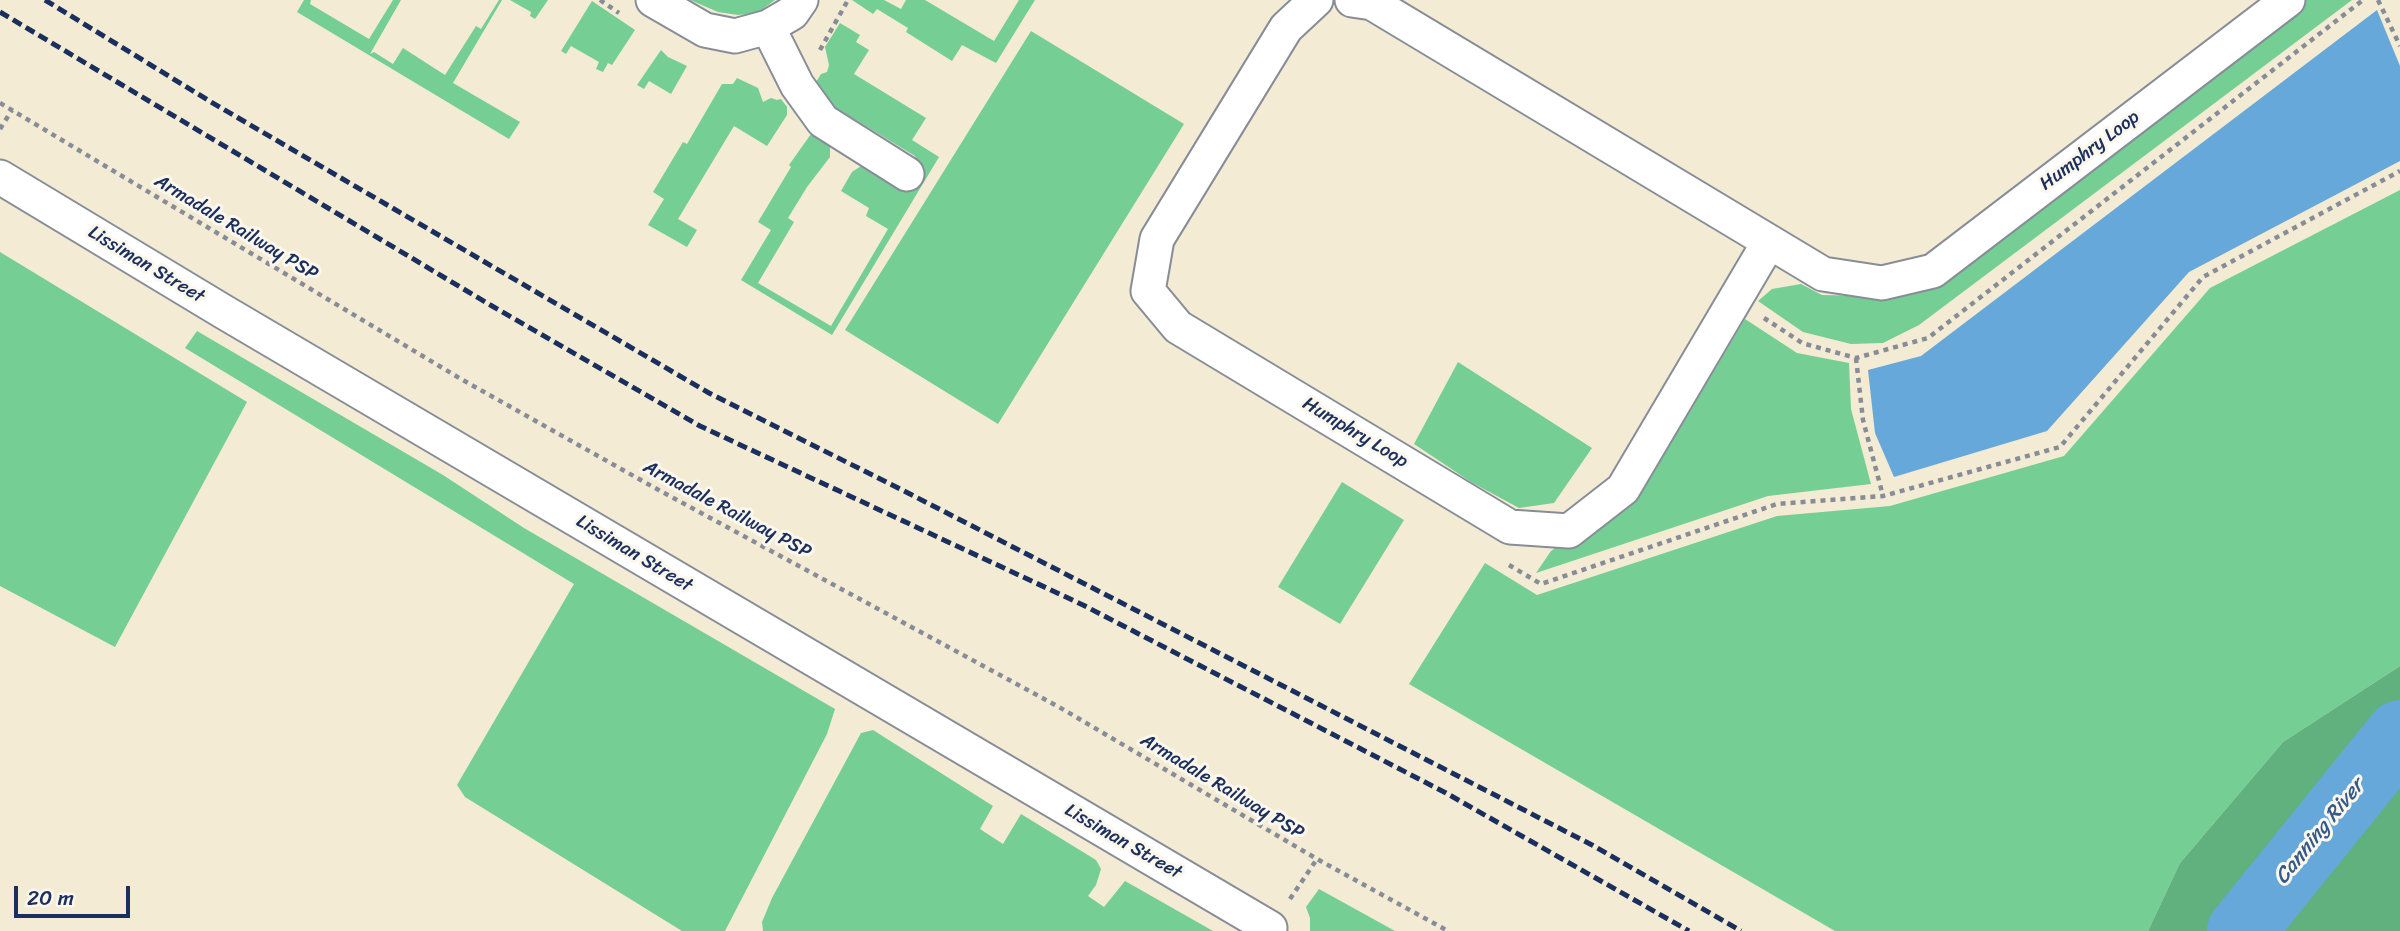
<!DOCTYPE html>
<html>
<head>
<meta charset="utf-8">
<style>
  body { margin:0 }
  #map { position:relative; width:2400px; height:931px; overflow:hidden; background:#f3ebd3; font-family:Sriracha,sans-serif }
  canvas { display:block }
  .scale { position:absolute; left:14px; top:886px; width:116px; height:32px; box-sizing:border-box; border:4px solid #1b2f5e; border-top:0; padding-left:9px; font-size:21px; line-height:24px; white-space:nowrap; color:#1b2f5e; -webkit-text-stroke:5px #fbf7ec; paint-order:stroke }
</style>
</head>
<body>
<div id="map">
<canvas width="2400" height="931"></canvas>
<div class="scale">20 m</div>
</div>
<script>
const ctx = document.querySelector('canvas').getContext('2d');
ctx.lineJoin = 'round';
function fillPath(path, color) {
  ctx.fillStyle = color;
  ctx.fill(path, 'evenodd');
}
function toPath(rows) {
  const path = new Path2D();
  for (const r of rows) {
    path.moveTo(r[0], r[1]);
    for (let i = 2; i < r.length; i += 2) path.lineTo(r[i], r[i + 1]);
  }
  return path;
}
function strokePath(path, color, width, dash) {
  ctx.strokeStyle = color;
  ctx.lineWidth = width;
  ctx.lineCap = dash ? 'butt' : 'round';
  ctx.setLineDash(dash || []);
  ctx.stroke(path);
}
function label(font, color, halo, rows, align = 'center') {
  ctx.font = font + ' Sriracha,sans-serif';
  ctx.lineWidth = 6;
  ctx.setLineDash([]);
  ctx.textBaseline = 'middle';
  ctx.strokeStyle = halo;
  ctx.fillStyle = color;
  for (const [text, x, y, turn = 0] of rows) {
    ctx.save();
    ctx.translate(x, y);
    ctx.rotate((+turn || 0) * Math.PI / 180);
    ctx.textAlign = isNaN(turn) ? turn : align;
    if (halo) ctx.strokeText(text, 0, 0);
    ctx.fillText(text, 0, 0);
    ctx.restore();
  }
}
fillPath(toPath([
  [304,0,311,0,310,4,369,39,393,0,401,0,370,54,374,52,393,64,403,48,445,75,476,26,481,29,499,0,502,0,453,83,520,122,509,139,297,12],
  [510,0,548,0,535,19,530,16,531,12],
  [690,0,775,0,757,13,738,15,718,12],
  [852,0,884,0,901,9,906,0,925,0,994,41,1019,0,1035,0,996,63,962,45,952,61,906,32,908,28,877,9,873,14],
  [2306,0,2352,0,1919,325,1883,343,1851,344,1803,332,1758,301,1772,289,1801,284,1822,295,1870,296,1930,284],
  [592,1,635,30,612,65,608,63,603,72,596,69,599,62,571,46,566,54,561,51],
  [840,23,860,35,856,42,869,50,854,74,926,118,912,140,939,157,832,335,741,280,771,230,758,222,791,167,789,165,811,134,830,146,830,157,807,187,788,218,794,222,758,283,831,326,888,229,866,216,869,208,841,191,852,172,861,166,901,187,917,163,915,156,828,103,819,91,816,82,821,74,827,72,829,65,825,47],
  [1031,31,1184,124,998,424,845,330],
  [661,50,668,57,687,66,671,94,649,81,644,89,637,85],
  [737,78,758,88,763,102,771,98,777,100,781,99,787,107,787,115,767,146,734,126,678,219,697,230,687,247,648,225,664,199,653,192,683,142,687,144,722,84,733,84],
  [2400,190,2400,666,2283,742,2180,863,2148,931,1835,931,1409,684,1485,563,1537,595,1777,516,1890,506,2064,456,2210,288],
  [0,252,247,402,115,647,0,586],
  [1745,319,1797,353,1849,363,1851,409,1871,484,1768,496,1536,573,1551,551,1648,482],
  [197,331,443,475,524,528,835,709,827,734,725,931,682,931,465,797,457,785,574,584,185,348],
  [1458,362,1592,448,1554,503,1519,508,1471,482,1414,444],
  [1342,482,1404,520,1340,624,1278,587],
  [873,730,993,806,980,829,1003,844,1021,814,1096,860,1101,869,1096,885,1088,896,1104,907,1125,881,1213,931,763,931,762,922,772,898,861,733],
  [1319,889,1395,931,1310,931,1310,918,1306,907]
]), '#75ce94');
fillPath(toPath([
  [2400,666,2400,931,2148,931,2180,863,2283,742]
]), '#60b17e');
fillPath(toPath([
  [2377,10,2400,66,2400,161,2189,272,2047,431,1894,477,1875,433,1868,370,1921,356]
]), '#66a8da');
strokePath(toPath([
  [2241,931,2400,734]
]), '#66a8da', 68);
const street = toPath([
  [653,0,705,30,735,36,768,27,792,13,801,0],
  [1316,0,1286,28,1157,239,1148,291,1178,327,1510,527,1569,531,1623,489,1769,242],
  [1352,0,1372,3,1823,274,1882,283,1933,271,2288,0],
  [768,27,797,85,823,121,907,174],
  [0,177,224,312,1270,928]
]);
strokePath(street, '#878d98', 37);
strokePath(toPath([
  [600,0,619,13],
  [2378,0,2400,46],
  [820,50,848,0],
  [0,103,461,379,655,488,1059,707,1317,859,1448,931],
  [0,129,12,110],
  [1764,318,1802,343,1856,358,1928,338,2363,0],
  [1856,358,1863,420,1883,496],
  [1509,565,1541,584,1777,504,1883,496,2060,447,2203,277,2400,171],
  [1290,899,1317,859]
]), '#878d98', 4.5, [5, 5]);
strokePath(street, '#fff', 33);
strokePath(toPath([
  [45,0,211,102,709,393,910,494,1592,845,1741,931],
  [0,12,492,306,700,426,1083,605,1446,793,1689,931]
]), '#1b2f5e', 5, [10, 5]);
label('19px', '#1b2f5e', '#fbf7ec', [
  ["Humphry Loop",2090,151,-37],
  ["Armadale Railway PSP",236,228,31],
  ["Lissiman Street",146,265,31],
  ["Humphry Loop",1355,433,31],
  ["Armadale Railway PSP",727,510,28],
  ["Lissiman Street",634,554,31],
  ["Armadale Railway PSP",1222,787,31],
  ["Lissiman Street",1123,842,30]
]);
label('italic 21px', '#355989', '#fbf7ec', [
  ["Canning River",2320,832,-51]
]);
</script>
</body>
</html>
